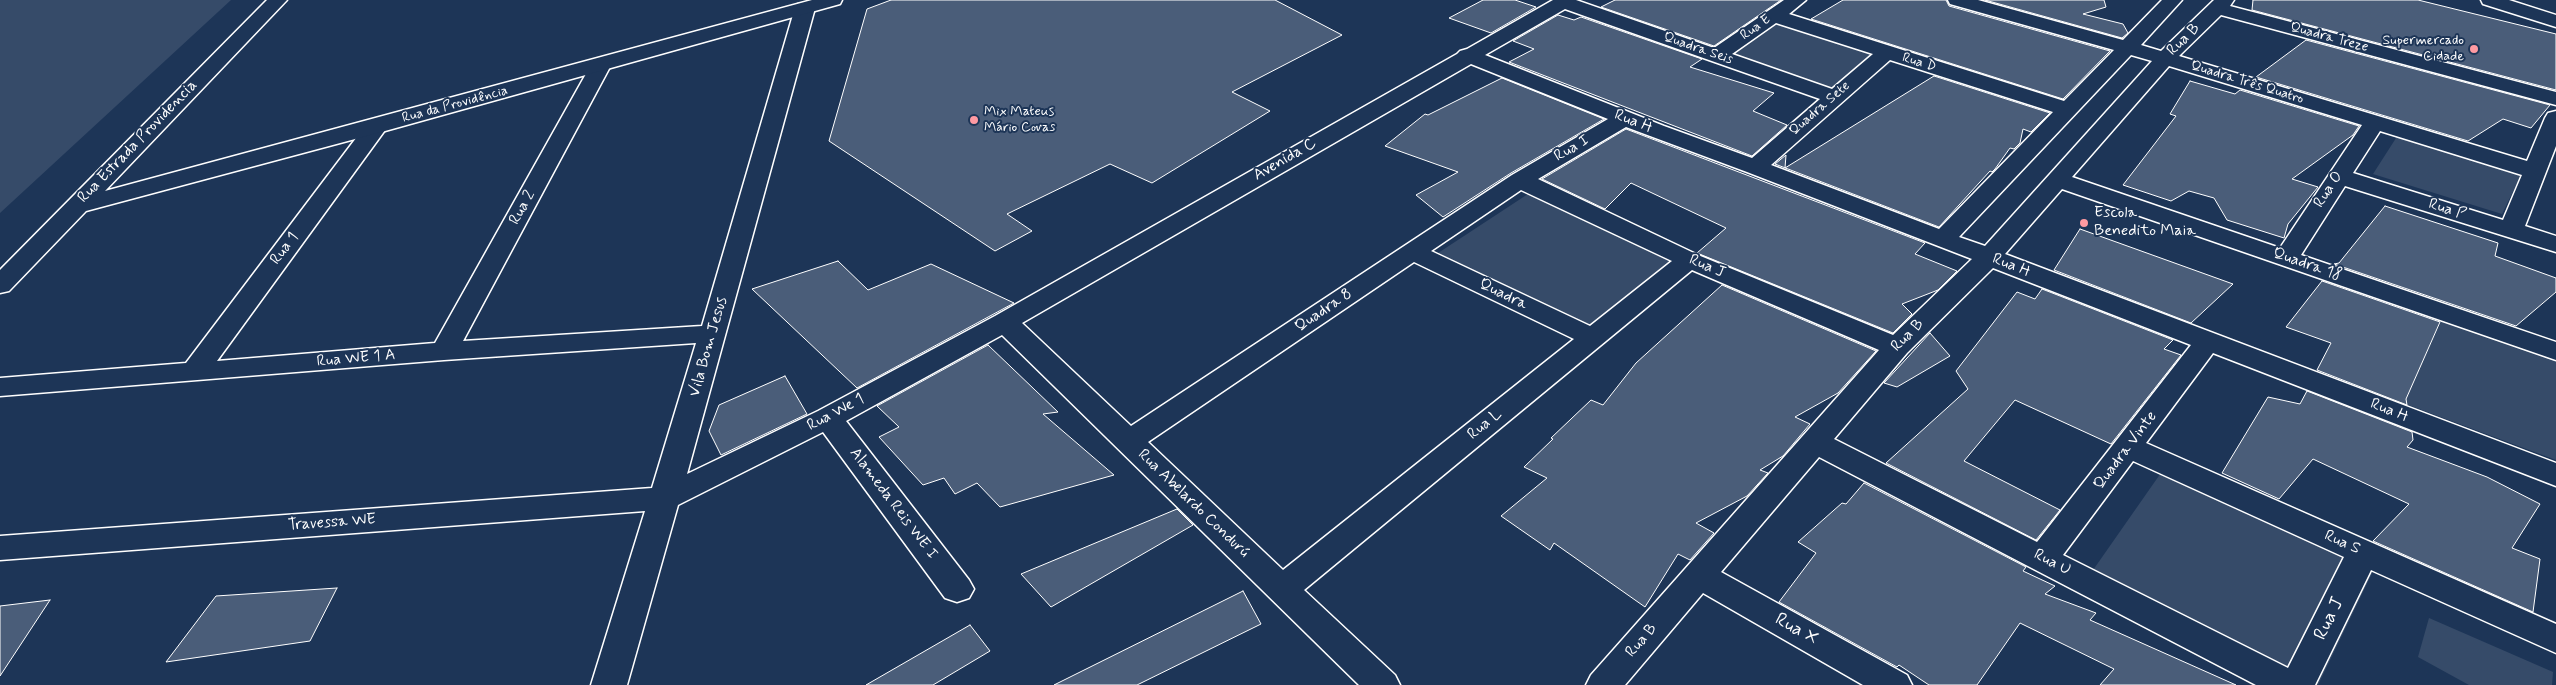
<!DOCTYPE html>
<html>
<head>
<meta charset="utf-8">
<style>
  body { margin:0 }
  canvas { display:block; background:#1d3557 }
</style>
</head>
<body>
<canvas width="2556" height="685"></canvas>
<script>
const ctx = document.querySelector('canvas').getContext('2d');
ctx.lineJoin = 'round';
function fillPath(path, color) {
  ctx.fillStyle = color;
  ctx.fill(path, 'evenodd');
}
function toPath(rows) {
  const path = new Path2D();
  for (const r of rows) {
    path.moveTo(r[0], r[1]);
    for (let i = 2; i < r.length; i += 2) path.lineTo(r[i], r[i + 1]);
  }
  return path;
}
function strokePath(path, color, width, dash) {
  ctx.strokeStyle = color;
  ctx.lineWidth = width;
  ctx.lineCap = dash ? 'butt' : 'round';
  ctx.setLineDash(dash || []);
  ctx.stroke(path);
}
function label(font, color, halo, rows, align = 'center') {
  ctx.font = font + ' Mynerve,sans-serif';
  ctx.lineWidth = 4;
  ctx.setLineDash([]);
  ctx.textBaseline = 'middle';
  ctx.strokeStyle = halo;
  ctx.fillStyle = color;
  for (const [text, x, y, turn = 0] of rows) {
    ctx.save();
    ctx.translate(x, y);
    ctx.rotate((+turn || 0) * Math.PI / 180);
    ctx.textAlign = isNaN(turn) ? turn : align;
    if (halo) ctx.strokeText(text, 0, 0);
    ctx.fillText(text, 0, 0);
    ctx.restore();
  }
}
fillPath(toPath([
  [0,0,231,0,0,213],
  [1781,16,1902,54,1845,99,1721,58],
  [2398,135,2523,171,2502,214,2373,174],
  [1528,194,1671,261,1584,331,1432,257],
  [2441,322,2556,362,2556,460,2403,403],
  [2163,470,2376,565,2318,685,2091,573],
  [2429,618,2553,672,2552,685,2469,685,2418,657]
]), '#364b69');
const building = toPath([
  [891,0,1275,0,1342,35,1232,92,1270,111,1152,183,1110,164,1007,214,1032,231,995,251,829,141,867,9,891,0],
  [1483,0,1515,0,1536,7,1491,33,1449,18,1483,0],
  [1615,0,1781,0,1714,46,1601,7,1615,0],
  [1843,0,1946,0,1949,6,2110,51,2063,99,1811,19,1843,0],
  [1985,0,2104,0,2106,7,2083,14,2123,24,2128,33,2122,38,1985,0],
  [2253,0,2418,0,2556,34,2556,90,2252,10,2253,0],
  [1558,15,1574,20,1581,17,1702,59,1690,67,1774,93,1753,111,1787,125,1752,156,1509,62,1534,49,1513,41,1558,15],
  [2306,40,2550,105,2531,128,2503,119,2468,141,2256,77,2306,40],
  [1934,76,2050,113,2031,132,2023,129,2020,143,2014,149,2010,148,1995,169,1992,172,1990,171,1939,227,1775,164,1786,155,1785,168,1934,76],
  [1502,78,1604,119,1511,173,1443,217,1416,195,1458,172,1385,146,1425,114,1428,115,1502,78],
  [2190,81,2235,94,2240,90,2359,126,2353,135,2292,179,2318,187,2288,224,2284,238,2227,220,2214,198,2189,191,2171,201,2123,185,2176,116,2170,114,2190,81],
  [1626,129,1925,243,1915,254,1957,271,1938,290,1902,304,1912,314,1893,333,1697,253,1726,228,1631,183,1605,209,1542,179,1626,129],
  [2385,206,2498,243,2495,256,2556,278,2556,292,2516,326,2334,264,2339,263,2385,206],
  [2080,229,2233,284,2191,323,2054,270,2080,229],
  [838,261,868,290,931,264,1014,303,857,388,752,289,838,261],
  [2322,281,2440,322,2406,399,2407,405,2317,370,2331,343,2286,327,2322,281],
  [1722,285,1876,351,1838,393,1795,417,1810,424,1783,456,1760,470,1768,473,1747,496,1696,523,1714,533,1690,560,1678,554,1645,607,1554,543,1550,550,1501,516,1547,478,1524,467,1553,439,1551,438,1591,400,1603,405,1636,363,1722,285],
  [2042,289,2173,340,2164,349,2181,355,2111,444,2015,400,1964,461,2060,510,2036,540,1886,463,1968,389,1956,371,2017,292,2035,299,2042,289],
  [1930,333,1950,356,1897,387,1884,383,1930,333],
  [988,345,1058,412,1043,414,1114,475,1000,507,977,483,955,494,944,478,923,485,879,437,899,427,877,406,988,345],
  [785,376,807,414,721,455,709,431,719,405,785,376],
  [2307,391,2412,432,2413,440,2407,447,2487,477,2540,504,2512,548,2540,559,2533,612,2373,541,2409,504,2313,459,2279,499,2222,473,2268,397,2300,404,2307,391],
  [1864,483,2026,567,2023,571,2055,586,2045,594,2096,613,2090,620,2236,685,2100,685,2114,669,2020,623,1977,685,1929,685,1899,665,1897,667,1779,602,1816,553,1798,542,1842,503,1846,504,1864,483],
  [1177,509,1193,525,1051,607,1021,574,1177,509],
  [337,588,310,641,166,662,216,596,337,588],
  [1243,591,1261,624,1137,685,1054,685,1243,591],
  [50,600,0,676,0,606,50,600],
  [970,625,990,651,933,685,866,685,970,625]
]);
fillPath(building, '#4a5d79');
strokePath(building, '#fff', 1);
const street = toPath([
  [1553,0,1576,0,1714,48,1784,0,1806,0,1789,14,2064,101,2114,50,1950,4,1948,0,1978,0,2123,40,2162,0,2182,0,2141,45,2161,51,2214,0,2234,0,2230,6,2556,92,2556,105,2221,15,2179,56,2527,161,2545,118,2548,113,2556,111,2556,146,2525,226,2556,236,2556,252,2345,186,2301,255,2556,342,2556,360,2062,189,2005,254,2556,463,2556,486,2213,353,2146,443,2556,624,2556,653,2371,570,2315,685,2256,685,1819,457,1721,572,1907,675,1912,685,1863,685,1703,593,1625,685,1586,685,1591,675,1879,350,1692,270,1304,590,1395,675,1400,685,1359,685,1002,335,846,421,969,580,974,589,969,598,957,602,945,598,823,432,678,505,627,685,591,685,645,511,0,560,0,536,652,488,696,343,444,360,0,396,0,378,186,363,369,121,377,119,385,121,388,126,217,361,435,343,591,65,594,61,601,59,608,61,611,65,463,341,702,326,795,8,798,4,812,4,815,8,687,474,818,411,995,316,1457,54,1460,51,1467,49,1553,0],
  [1565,9,1709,60,1820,99,1752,158,1664,126,1485,55,1565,9],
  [1776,23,1873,54,1832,89,1732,54,1776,23],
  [2131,55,2152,61,1985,246,1959,237,2131,55],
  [1890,60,2053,112,1939,229,1771,165,1890,60],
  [1471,64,1608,119,1512,175,1131,426,1022,323,1471,64],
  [2169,66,2362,125,2280,248,2072,177,2169,66],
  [1626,127,1747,172,1972,259,1893,335,1698,255,1538,179,1626,127],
  [2380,131,2522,175,2503,220,2353,173,2380,131],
  [1521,190,1672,261,1590,326,1431,251,1521,190],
  [1414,262,1574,339,1283,570,1148,442,1414,262],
  [1993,268,2191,345,2037,542,1834,439,1907,353,1993,268],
  [2133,461,2344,557,2288,668,2063,555,2133,461]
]);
const secondary = toPath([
  [267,0,287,0,105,191,812,0,842,0,840,4,385,131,86,211,9,291,0,293,0,270,267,0]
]);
const primary = toPath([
  [2481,0,2509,0,2556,15,2556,27,2483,4,2481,0]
]);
strokePath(street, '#fff', 3);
strokePath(secondary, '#fff', 3);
strokePath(primary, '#fff', 3);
fillPath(street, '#1d3557');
fillPath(secondary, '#1d3557');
fillPath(primary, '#1d3557');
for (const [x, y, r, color] of [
  [2474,49,5,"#ff9aa2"],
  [974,120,5,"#ff9aa2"],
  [2084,223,5,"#ff9aa2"]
]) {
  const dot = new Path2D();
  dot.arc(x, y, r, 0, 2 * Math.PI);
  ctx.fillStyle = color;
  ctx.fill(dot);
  strokePath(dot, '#1d3557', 2);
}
label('14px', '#fff', '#1d3557', [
  ["Rua E",1756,28,-35],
  ["Quadra Treze",2329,38,15],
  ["Quadra Seis",1698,49,19],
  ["Rua D",1919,63,17],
  ["Quadra Três Quatro",2247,83,17],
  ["Rua da Providência",455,105,-15],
  ["Quadra Sete",1820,109,-41]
]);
label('14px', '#fff', '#1d3557', [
  ["Supermercado",2464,41],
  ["Cidade",2464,57],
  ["Mix Mateus",984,112,"left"],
  ["Mário Covas",984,128,"left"]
], 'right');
label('16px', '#fff', '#1d3557', [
  ["Rua B",2184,40,-44],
  ["Rua H",1633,122,21],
  ["Rua Estrada Providencia",138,142,-46],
  ["Rua I",1572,149,-30],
  ["Avenida C",1285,160,-30],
  ["Rua O",2329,190,-57],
  ["Rua 2",523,208,-61],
  ["Rua P",2447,210,17],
  ["Rua 1",285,249,-53],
  ["Quadra 18",2307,265,19],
  ["Rua H",2011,266,21],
  ["Rua J",1707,267,23],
  ["Quadra",1503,295,26],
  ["Quadra 8",1324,311,-34],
  ["Rua B",1908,336,-45],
  ["Vila Bom Jesus",709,347,-74],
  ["Rua WE 1 A",356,359,-5],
  ["Rua H",2389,411,21],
  ["Rua We 1",836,413,-28],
  ["Rua L",1485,425,-39],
  ["Quadra Vinte",2126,451,-53],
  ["Alameda Reis WE I",893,504,53],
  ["Rua Abelardo Condurú",1193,504,44],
  ["Travessa WE",332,523,-4],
  ["Rua S",2342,543,24],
  ["Rua U",2052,563,27],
  ["Rua B",1642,641,-49]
]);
label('16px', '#fff', '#1d3557', [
  ["Escola",2094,214],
  ["Benedito Maia",2094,232]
], 'left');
label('19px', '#fff', '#1d3557', [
  ["Rua J",2330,619,-64],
  ["Rua X",1796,630,29]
]);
</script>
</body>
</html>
